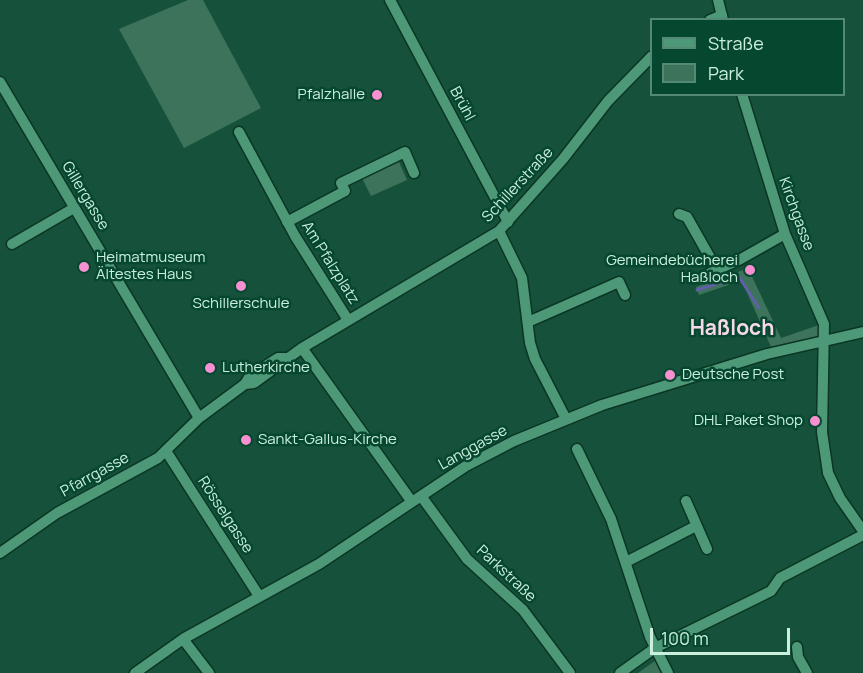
<!DOCTYPE html>
<html>
<head>
<meta charset="utf-8">
<style>
  body { margin:0 }
  #map { position:relative; width:863px; height:673px; overflow:hidden; background:#16523b; font-family:Manrope,sans-serif }
  canvas { display:block }
  .legend { position:absolute; left:650px; top:18px; width:195px; height:78px; box-sizing:border-box; background:#064730; border:2px solid #548a75; margin:0; padding:8px 10px; list-style:none; font-size:18px; color:#caefdc }
  .legend li { display:flex; align-items:center; gap:12px; height:30px }
  .legend b { width:30px; border:2px solid #548a75 }
  .scale { position:absolute; left:650px; top:628px; width:140px; height:27px; box-sizing:border-box; border:3px solid #caefdc; border-top:0; padding-left:8px; font-size:18px; line-height:21px; white-space:nowrap; color:#caefdc; -webkit-text-stroke:4px #064730; paint-order:stroke }
</style>
</head>
<body>
<div id="map">
<canvas width="863" height="673"></canvas>
<ul class="legend">
<li><b style="height:8px;background:#4d9877"></b>Straße</li>
<li><b style="height:16px;background:#3d735b"></b>Park</li>
</ul>
<div class="scale">100 m</div>
</div>
<script>
const ctx = document.querySelector('canvas').getContext('2d');
ctx.lineJoin = 'round';
function fillPath(path, color) {
  ctx.fillStyle = color;
  ctx.fill(path, 'evenodd');
}
function toPath(rows) {
  const path = new Path2D();
  for (const r of rows) {
    path.moveTo(r[0], r[1]);
    for (let i = 2; i < r.length; i += 2) path.lineTo(r[i], r[i + 1]);
  }
  return path;
}
function strokePath(path, color, width, dash) {
  ctx.strokeStyle = color;
  ctx.lineWidth = width;
  ctx.lineCap = dash ? 'butt' : 'round';
  ctx.setLineDash(dash || []);
  ctx.stroke(path);
}
function label(font, color, halo, rows, align = 'center') {
  ctx.font = font + ' Manrope,sans-serif';
  ctx.lineWidth = 5;
  ctx.setLineDash([]);
  ctx.textBaseline = 'middle';
  ctx.strokeStyle = halo;
  ctx.fillStyle = color;
  for (const [text, x, y, turn = 0] of rows) {
    ctx.save();
    ctx.translate(x, y);
    ctx.rotate((+turn || 0) * Math.PI / 180);
    ctx.textAlign = isNaN(turn) ? turn : align;
    if (halo) ctx.strokeText(text, 0, 0);
    ctx.fillText(text, 0, 0);
    ctx.restore();
  }
}
fillPath(toPath([
  [188,0,203,0,261,108,184,148,119,29],
  [399,162,407,180,371,196,362,178],
  [748,268,781,338,819,325,822,338,772,349,738,272],
  [734,273,737,282,699,295,696,287],
  [655,661,662,673,638,673]
]), '#3d735b');
strokePath(toPath([
  [697,290,739,277,759,308]
]), '#615fa9', 3);
const minor = toPath([
  [390,0,508,222],
  [718,0,723,20],
  [710,20,722,15],
  [0,82,199,418],
  [742,94,785,234,824,324,822,432,828,473,840,498,863,531],
  [239,132,295,236,348,320],
  [679,214,687,217,717,270],
  [287,222,345,191,341,183,405,152,414,173],
  [499,231,522,278,530,343,535,359,566,419],
  [12,244,74,208],
  [710,273,739,260,785,234],
  [528,322,619,282,625,295],
  [302,348,412,502],
  [245,384,254,383,302,348,499,231,563,159,608,101,652,56],
  [577,449,611,519,650,637,668,673],
  [166,451,259,596],
  [421,496,467,559,523,610,570,673],
  [686,501,707,549],
  [0,553,57,513,158,458,199,418,245,384,250,376,278,358,287,358],
  [626,562,696,526],
  [183,639,209,673],
  [797,647,798,657,807,673],
  [135,673,183,639,319,564,466,466,514,441,602,405,767,354,863,332],
  [620,673,655,648,757,598,771,591,780,578,863,535]
]);
strokePath(minor, '#0b3524', 13);
strokePath(minor, '#4d9877', 10);
for (const [x, y, r, color] of [
  [377,95,6,"#f690d0"],
  [84,267,6,"#f690d0"],
  [750,270,6,"#f690d0"],
  [241,286,6,"#f690d0"],
  [210,368,6,"#f690d0"],
  [670,375,6,"#f690d0"],
  [815,421,6,"#f690d0"],
  [246,440,6,"#f690d0"]
]) {
  const dot = new Path2D();
  dot.arc(x, y, r, 0, 2 * Math.PI);
  ctx.fillStyle = color;
  ctx.fill(dot);
  strokePath(dot, '#064730', 2);
}
label('15px', '#caefdc', '#064730', [
  ["Pfalzhalle",365,95,"right"],
  ["Heimatmuseum",96,258],
  ["Ältestes Haus",96,275],
  ["Gemeindebücherei",738,261,"right"],
  ["Haßloch",738,278,"right"],
  ["Schillerschule",241,304,"center"],
  ["Lutherkirche",222,368],
  ["Deutsche Post",682,375],
  ["DHL Paket Shop",803,421,"right"],
  ["Sankt-Gallus-Kirche",258,440]
], 'left');
label('15px', '#caefdc', '#064730', [
  ["Brühl",462,104,62],
  ["Schillerstraße",518,185,-47],
  ["Gillergasse",85,196,59],
  ["Kirchgasse",796,214,70],
  ["Am Pfalzplatz",330,263,58],
  ["Langgasse",473,448,-29],
  ["Pfarrgasse",95,475,-29],
  ["Rösselgasse",225,515,57],
  ["Parkstraße",506,574,43]
]);
label('bold 21px', '#f6d8e9', '#064730', [
  ["Haßloch",732,329]
]);
</script>
</body>
</html>
